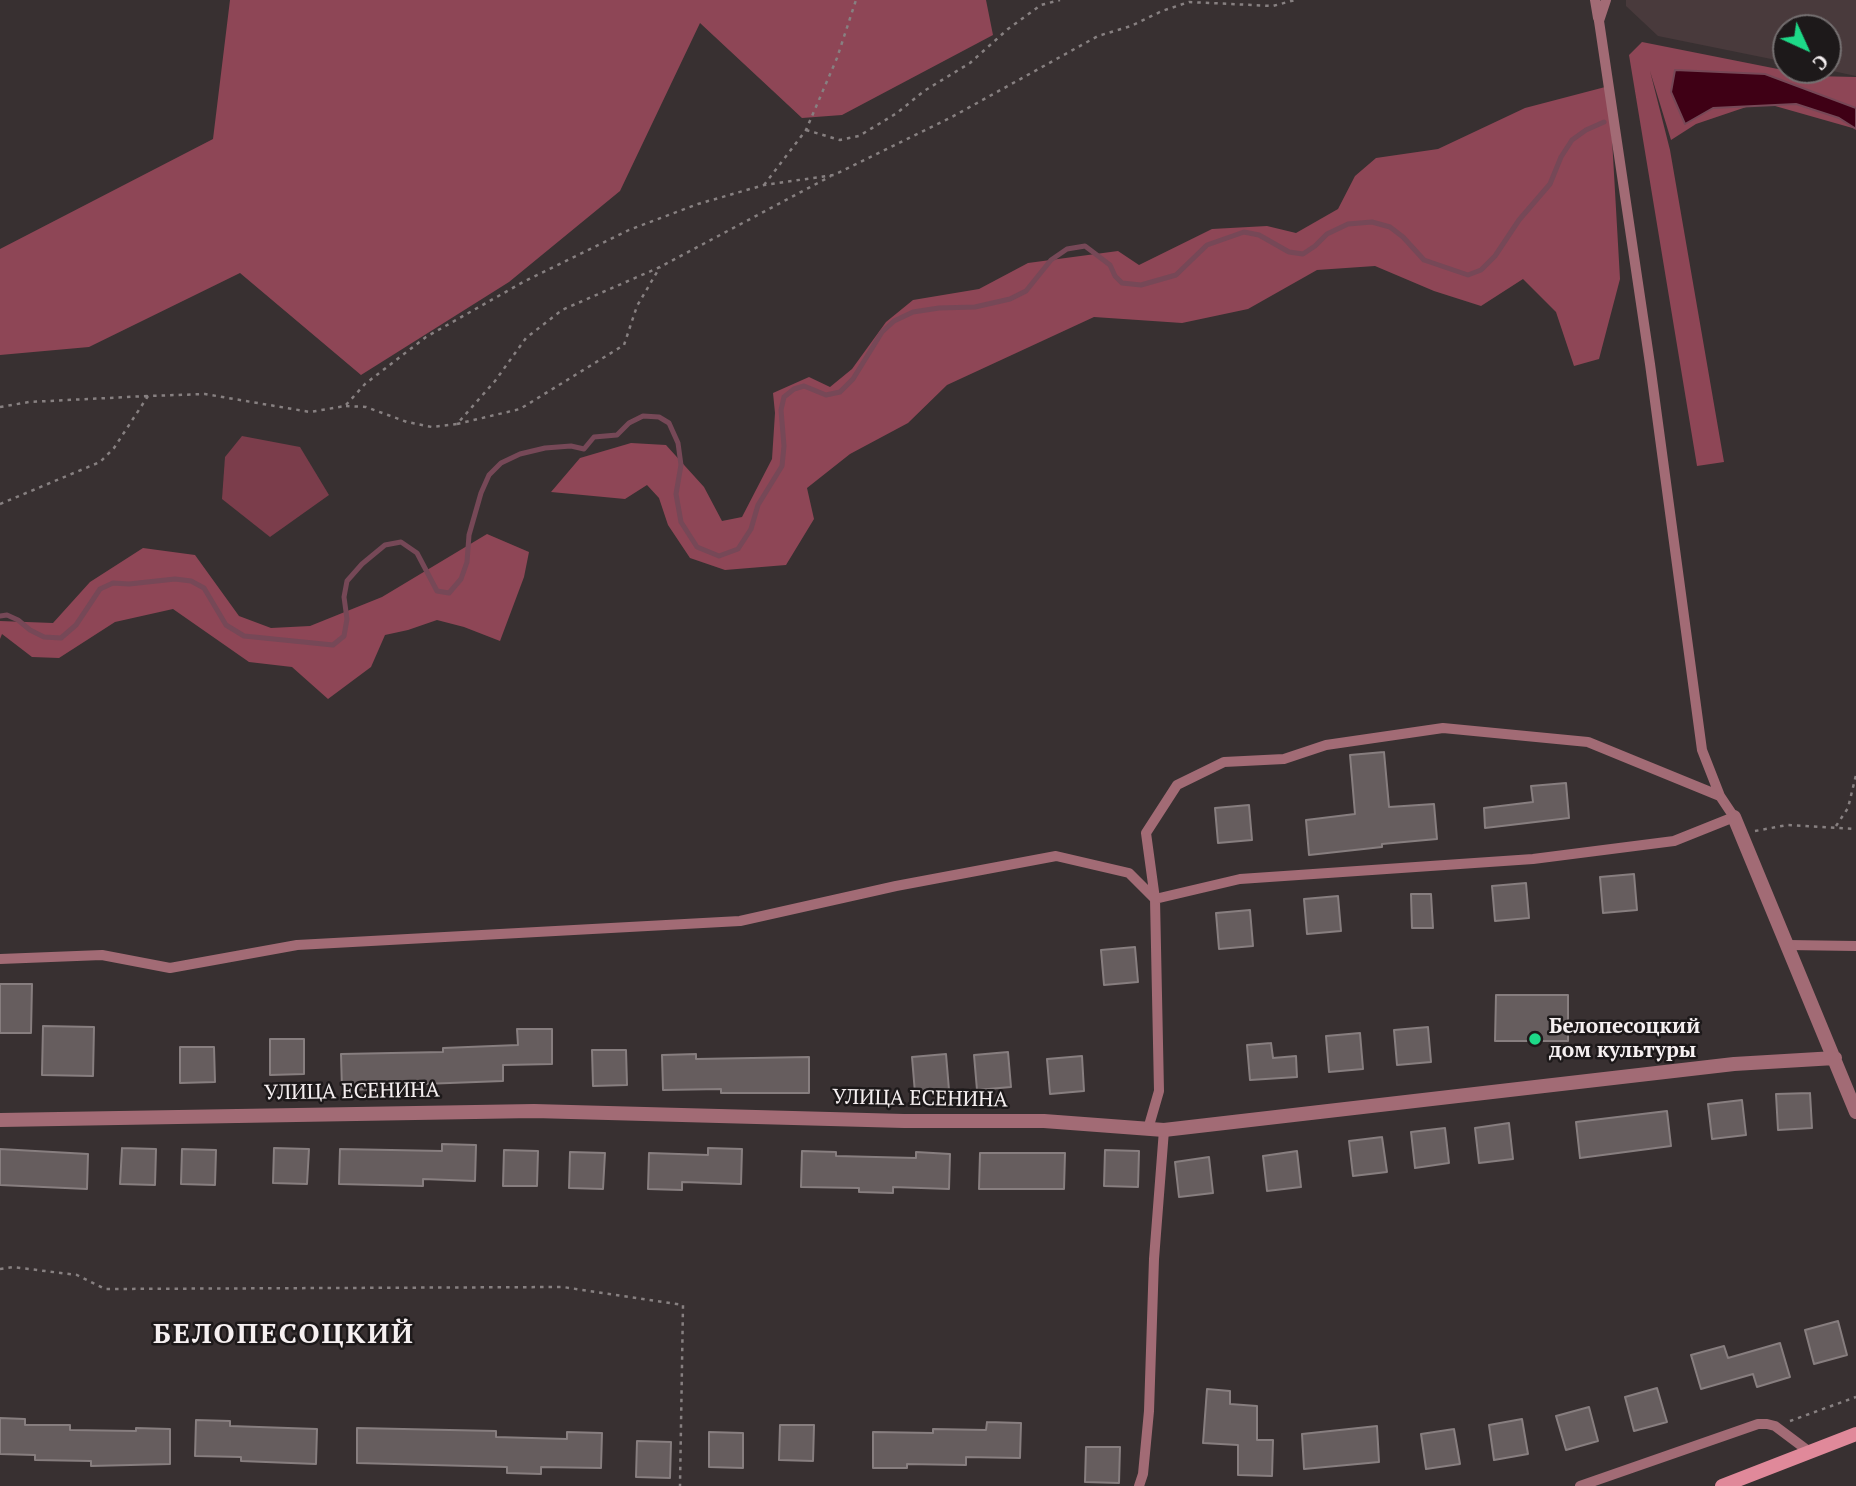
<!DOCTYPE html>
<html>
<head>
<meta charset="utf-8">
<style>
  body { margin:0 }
  #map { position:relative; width:1856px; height:1486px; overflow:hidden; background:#383031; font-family:"PT Serif",serif }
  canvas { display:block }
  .north { position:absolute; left:1772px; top:14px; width:70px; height:70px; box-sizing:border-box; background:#1d191a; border:2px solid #746f70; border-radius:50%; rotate:135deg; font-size:19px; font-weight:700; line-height:28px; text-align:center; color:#f6f0f1 }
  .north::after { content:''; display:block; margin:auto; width:24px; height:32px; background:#1dd988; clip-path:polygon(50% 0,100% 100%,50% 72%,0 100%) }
</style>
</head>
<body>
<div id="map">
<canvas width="1856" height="1486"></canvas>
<div class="north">С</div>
</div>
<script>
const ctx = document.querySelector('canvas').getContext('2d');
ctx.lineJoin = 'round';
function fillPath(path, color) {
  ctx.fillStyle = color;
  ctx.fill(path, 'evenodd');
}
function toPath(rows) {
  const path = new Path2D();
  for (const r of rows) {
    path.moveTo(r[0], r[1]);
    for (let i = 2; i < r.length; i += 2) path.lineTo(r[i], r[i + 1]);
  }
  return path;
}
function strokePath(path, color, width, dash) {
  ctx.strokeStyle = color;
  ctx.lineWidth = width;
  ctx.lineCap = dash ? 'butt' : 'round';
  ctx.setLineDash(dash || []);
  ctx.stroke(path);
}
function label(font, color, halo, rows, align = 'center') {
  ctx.font = font + ' "PT Serif",serif';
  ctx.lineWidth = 5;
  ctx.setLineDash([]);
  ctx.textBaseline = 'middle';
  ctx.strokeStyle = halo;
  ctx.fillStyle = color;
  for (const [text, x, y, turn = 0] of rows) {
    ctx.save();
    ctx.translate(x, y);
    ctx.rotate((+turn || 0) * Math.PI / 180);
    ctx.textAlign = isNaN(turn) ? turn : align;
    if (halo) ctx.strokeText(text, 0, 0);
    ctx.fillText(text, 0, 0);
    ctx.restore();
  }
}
fillPath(toPath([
  [1626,0,1856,0,1856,76,1828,70,1828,28,1786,28,1786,62,1658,36,1626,6]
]), '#493a3c');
fillPath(toPath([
  [242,436,300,447,329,495,270,537,222,499,225,457]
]), '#7b3d4b');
fillPath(toPath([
  [230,0,986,0,993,35,842,115,802,118,700,23,620,191,509,282,361,375,240,273,89,347,0,355,0,249,213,139],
  [1642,42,1813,76,1856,77,1856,129,1761,102,1696,124,1671,140,1650,71,1670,150,1724,462,1697,466,1629,55],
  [1609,86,1620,279,1599,359,1574,366,1556,312,1523,279,1481,306,1434,291,1375,266,1317,270,1248,309,1182,323,1094,317,947,385,908,423,850,454,807,488,814,519,786,565,725,570,690,558,668,525,659,498,647,485,625,499,551,492,580,458,631,443,666,445,704,487,722,521,742,517,772,459,775,413,773,393,809,377,830,387,852,369,886,322,913,300,979,289,1028,263,1118,251,1139,265,1212,229,1267,226,1296,233,1338,209,1355,176,1376,158,1438,149,1525,108],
  [487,534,529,552,524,577,500,641,464,627,437,620,408,630,385,635,371,667,328,699,292,667,249,662,173,609,115,622,59,658,32,657,2,634,0,639,0,621,53,623,90,582,143,548,195,555,239,616,271,628,310,626,382,597]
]), '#8e4656');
const water = toPath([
  [1675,70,1765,74,1856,108,1856,129,1839,118,1796,104,1713,108,1685,124,1671,92,1675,70]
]);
fillPath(water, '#3f0015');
strokePath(water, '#764857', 2);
strokePath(toPath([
  [0,616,7,615,18,620,30,630,44,637,61,638,76,625,100,589,113,583,129,584,175,579,191,581,204,588,226,625,244,636,333,645,344,636,347,619,344,597,347,581,362,564,385,545,401,542,417,553,437,591,449,593,461,579,467,562,469,535,481,493,489,475,501,463,520,454,545,448,571,446,584,449,594,437,617,435,629,423,643,416,659,417,669,423,678,443,681,465,676,494,681,522,697,547,719,556,738,549,751,529,758,505,782,466,784,446,781,410,784,397,794,389,804,386,826,395,840,392,853,379,882,332,894,321,913,312,939,308,975,307,1010,299,1026,291,1051,260,1067,249,1085,246,1110,265,1115,276,1122,283,1141,285,1176,275,1207,245,1244,232,1259,235,1289,252,1303,254,1315,246,1327,234,1348,224,1372,222,1390,227,1403,237,1424,260,1468,275,1481,270,1495,256,1519,220,1550,184,1561,157,1572,140,1586,130,1604,122]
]), '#764857', 5);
const building = toPath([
  [1384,752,1389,807,1434,804,1437,839,1382,844,1382,847,1309,855,1306,820,1355,814,1350,755,1384,752],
  [1566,783,1569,818,1485,828,1484,808,1533,802,1531,786,1566,783],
  [1249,805,1252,840,1218,843,1215,808,1249,805],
  [1634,874,1637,910,1603,913,1600,877,1634,874],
  [1526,883,1529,918,1495,921,1492,886,1526,883],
  [1411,894,1431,894,1433,928,1412,928,1411,894],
  [1338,896,1341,931,1307,934,1304,899,1338,896],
  [1250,910,1253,946,1219,949,1216,913,1250,910],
  [1135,947,1138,982,1104,985,1101,950,1135,947],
  [0,984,32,984,31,1033,0,1033,0,984],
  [1496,995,1568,995,1568,1041,1495,1041,1496,995],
  [43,1026,94,1027,93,1076,42,1075,43,1026],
  [1428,1027,1431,1062,1397,1065,1394,1030,1428,1027],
  [517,1029,552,1029,552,1064,503,1065,503,1081,423,1084,423,1088,342,1090,341,1054,443,1052,443,1048,518,1045,517,1029],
  [1360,1033,1363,1069,1329,1072,1326,1036,1360,1033],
  [270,1039,304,1039,304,1074,270,1075,270,1039],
  [1271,1043,1273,1058,1296,1056,1297,1077,1250,1080,1247,1045,1271,1043],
  [180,1047,214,1047,215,1082,180,1083,180,1047],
  [592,1050,626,1050,627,1085,593,1086,592,1050],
  [1008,1052,1011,1087,977,1090,974,1055,1008,1052],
  [696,1054,696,1059,809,1057,809,1093,721,1093,721,1089,663,1090,662,1055,696,1054],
  [946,1054,949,1090,915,1093,912,1057,946,1054],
  [1082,1056,1084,1091,1050,1094,1047,1059,1082,1056],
  [1810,1093,1812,1128,1778,1130,1776,1094,1810,1093],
  [1742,1100,1746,1135,1712,1139,1708,1104,1742,1100],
  [1667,1111,1671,1146,1580,1158,1576,1122,1667,1111],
  [1509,1123,1513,1159,1479,1163,1475,1128,1509,1123],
  [1445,1128,1449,1163,1415,1168,1411,1132,1445,1128],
  [1382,1137,1387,1172,1353,1176,1349,1141,1382,1137],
  [442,1144,476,1145,475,1181,423,1179,423,1186,339,1184,340,1149,442,1151,442,1144],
  [122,1148,156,1149,155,1185,120,1184,122,1148],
  [274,1148,309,1149,307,1184,273,1183,274,1148],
  [708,1148,742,1149,741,1184,682,1182,682,1190,648,1189,649,1153,708,1155,708,1148],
  [0,1149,88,1154,87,1189,0,1185,0,1149],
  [182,1149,216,1150,215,1185,181,1184,182,1149],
  [504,1150,538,1151,537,1186,503,1186,504,1150],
  [1105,1150,1139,1151,1138,1187,1104,1186,1105,1150],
  [802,1151,836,1152,836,1156,916,1158,916,1152,950,1154,949,1189,893,1187,893,1193,859,1192,859,1188,801,1187,802,1151],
  [1297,1151,1301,1187,1267,1191,1263,1156,1297,1151],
  [570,1152,605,1153,603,1189,569,1188,570,1152],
  [980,1153,1065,1153,1064,1189,979,1189,980,1153],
  [1209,1157,1213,1193,1179,1197,1175,1162,1209,1157],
  [1838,1321,1847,1355,1814,1364,1805,1330,1838,1321],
  [1780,1343,1790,1377,1757,1387,1753,1374,1701,1389,1691,1355,1724,1346,1728,1358,1780,1343],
  [1657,1388,1667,1422,1634,1431,1625,1397,1657,1388],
  [1207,1389,1230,1391,1230,1404,1257,1406,1257,1440,1273,1440,1272,1476,1238,1475,1238,1445,1203,1443,1207,1389],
  [1589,1407,1598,1441,1566,1450,1556,1416,1589,1407],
  [0,1418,25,1419,25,1425,70,1425,70,1430,136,1431,136,1428,170,1429,170,1464,91,1466,91,1461,35,1460,35,1455,0,1454,0,1418],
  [1522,1419,1528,1454,1494,1460,1489,1425,1522,1419],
  [196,1420,230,1421,230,1426,317,1429,316,1464,241,1461,241,1457,195,1456,196,1420],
  [987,1422,1021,1423,1020,1458,966,1457,966,1465,907,1464,907,1468,873,1468,873,1432,933,1433,933,1429,986,1430,987,1422],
  [780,1425,814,1425,813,1461,779,1460,780,1425],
  [1377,1426,1379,1462,1304,1469,1302,1434,1377,1426],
  [357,1428,496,1431,496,1437,567,1439,567,1432,602,1433,601,1468,541,1467,541,1474,507,1473,507,1467,357,1463,357,1428],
  [1454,1429,1460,1464,1426,1469,1421,1434,1454,1429],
  [709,1432,743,1433,743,1468,709,1467,709,1432],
  [637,1441,671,1442,670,1478,636,1477,637,1441],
  [1086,1447,1120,1447,1119,1483,1085,1482,1086,1447]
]);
fillPath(building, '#665d5e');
strokePath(building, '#877e7f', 2);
strokePath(toPath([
  [806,130,840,140,859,136,897,113,924,91,970,63,1008,29,1041,5,1060,0],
  [764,185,806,130,837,58,856,0],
  [346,406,366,407,407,422,432,427,457,424,495,381,526,338,562,310,660,267,831,176],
  [0,407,29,402,147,396],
  [457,424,520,409,624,345,637,306,660,267],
  [0,504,100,462,114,448,148,396,205,394,310,412,345,406,365,384,426,337,525,281,629,230,698,204,764,185,834,175,950,118,1098,36,1131,26,1162,11,1189,2,1273,6,1295,0],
  [1836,826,1848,808,1856,775],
  [1755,831,1787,825,1856,829],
  [0,1269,13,1267,77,1275,105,1289,563,1287,683,1305,680,1486],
  [1790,1421,1856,1397]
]), '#878081', 2.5, [3.5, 5]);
strokePath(toPath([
  [1595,0,1598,18],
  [1788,945,1856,946],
  [0,959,102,955,170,968,297,945,740,921,896,886,1056,856,1129,873,1155,899,1240,879,1533,859,1674,841,1734,817,1720,796,1702,750,1650,364,1599,21,1606,0],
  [1148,1129,1159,1091,1155,899,1146,833,1177,785,1224,762,1284,759,1326,745,1443,728,1588,742,1720,796],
  [1139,1486,1143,1474,1149,1411,1154,1259,1164,1130],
  [1580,1486,1758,1424,1767,1424,1775,1426,1811,1453]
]), '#a26b75', 10);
strokePath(toPath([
  [1734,817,1856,1112],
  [0,1120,534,1111,904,1121,1044,1121,1164,1130,1734,1064,1835,1058]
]), '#a26b75', 14);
strokePath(toPath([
  [1722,1486,1856,1434]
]), '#e0899a', 14);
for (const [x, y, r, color] of [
  [1535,1039,7,"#1dd988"]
]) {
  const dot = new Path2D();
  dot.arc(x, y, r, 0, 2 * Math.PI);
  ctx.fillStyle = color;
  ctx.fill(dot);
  strokePath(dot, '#1d191a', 2.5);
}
label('bold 21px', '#f6f0f1', '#1d191a', [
  ["Белопесоцкий",1549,1027],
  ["дом культуры",1549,1051]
], 'left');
label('21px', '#f6f0f1', '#1d191a', [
  ["УЛИЦА ЕСЕНИНА",352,1092,-1],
  ["УЛИЦА ЕСЕНИНА",920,1099,1]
]);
ctx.letterSpacing = '2px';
label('bold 28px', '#f6f0f1', '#1d191a', [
  ["БЕЛОПЕСОЦКИЙ",284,1335]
]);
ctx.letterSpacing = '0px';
</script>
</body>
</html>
